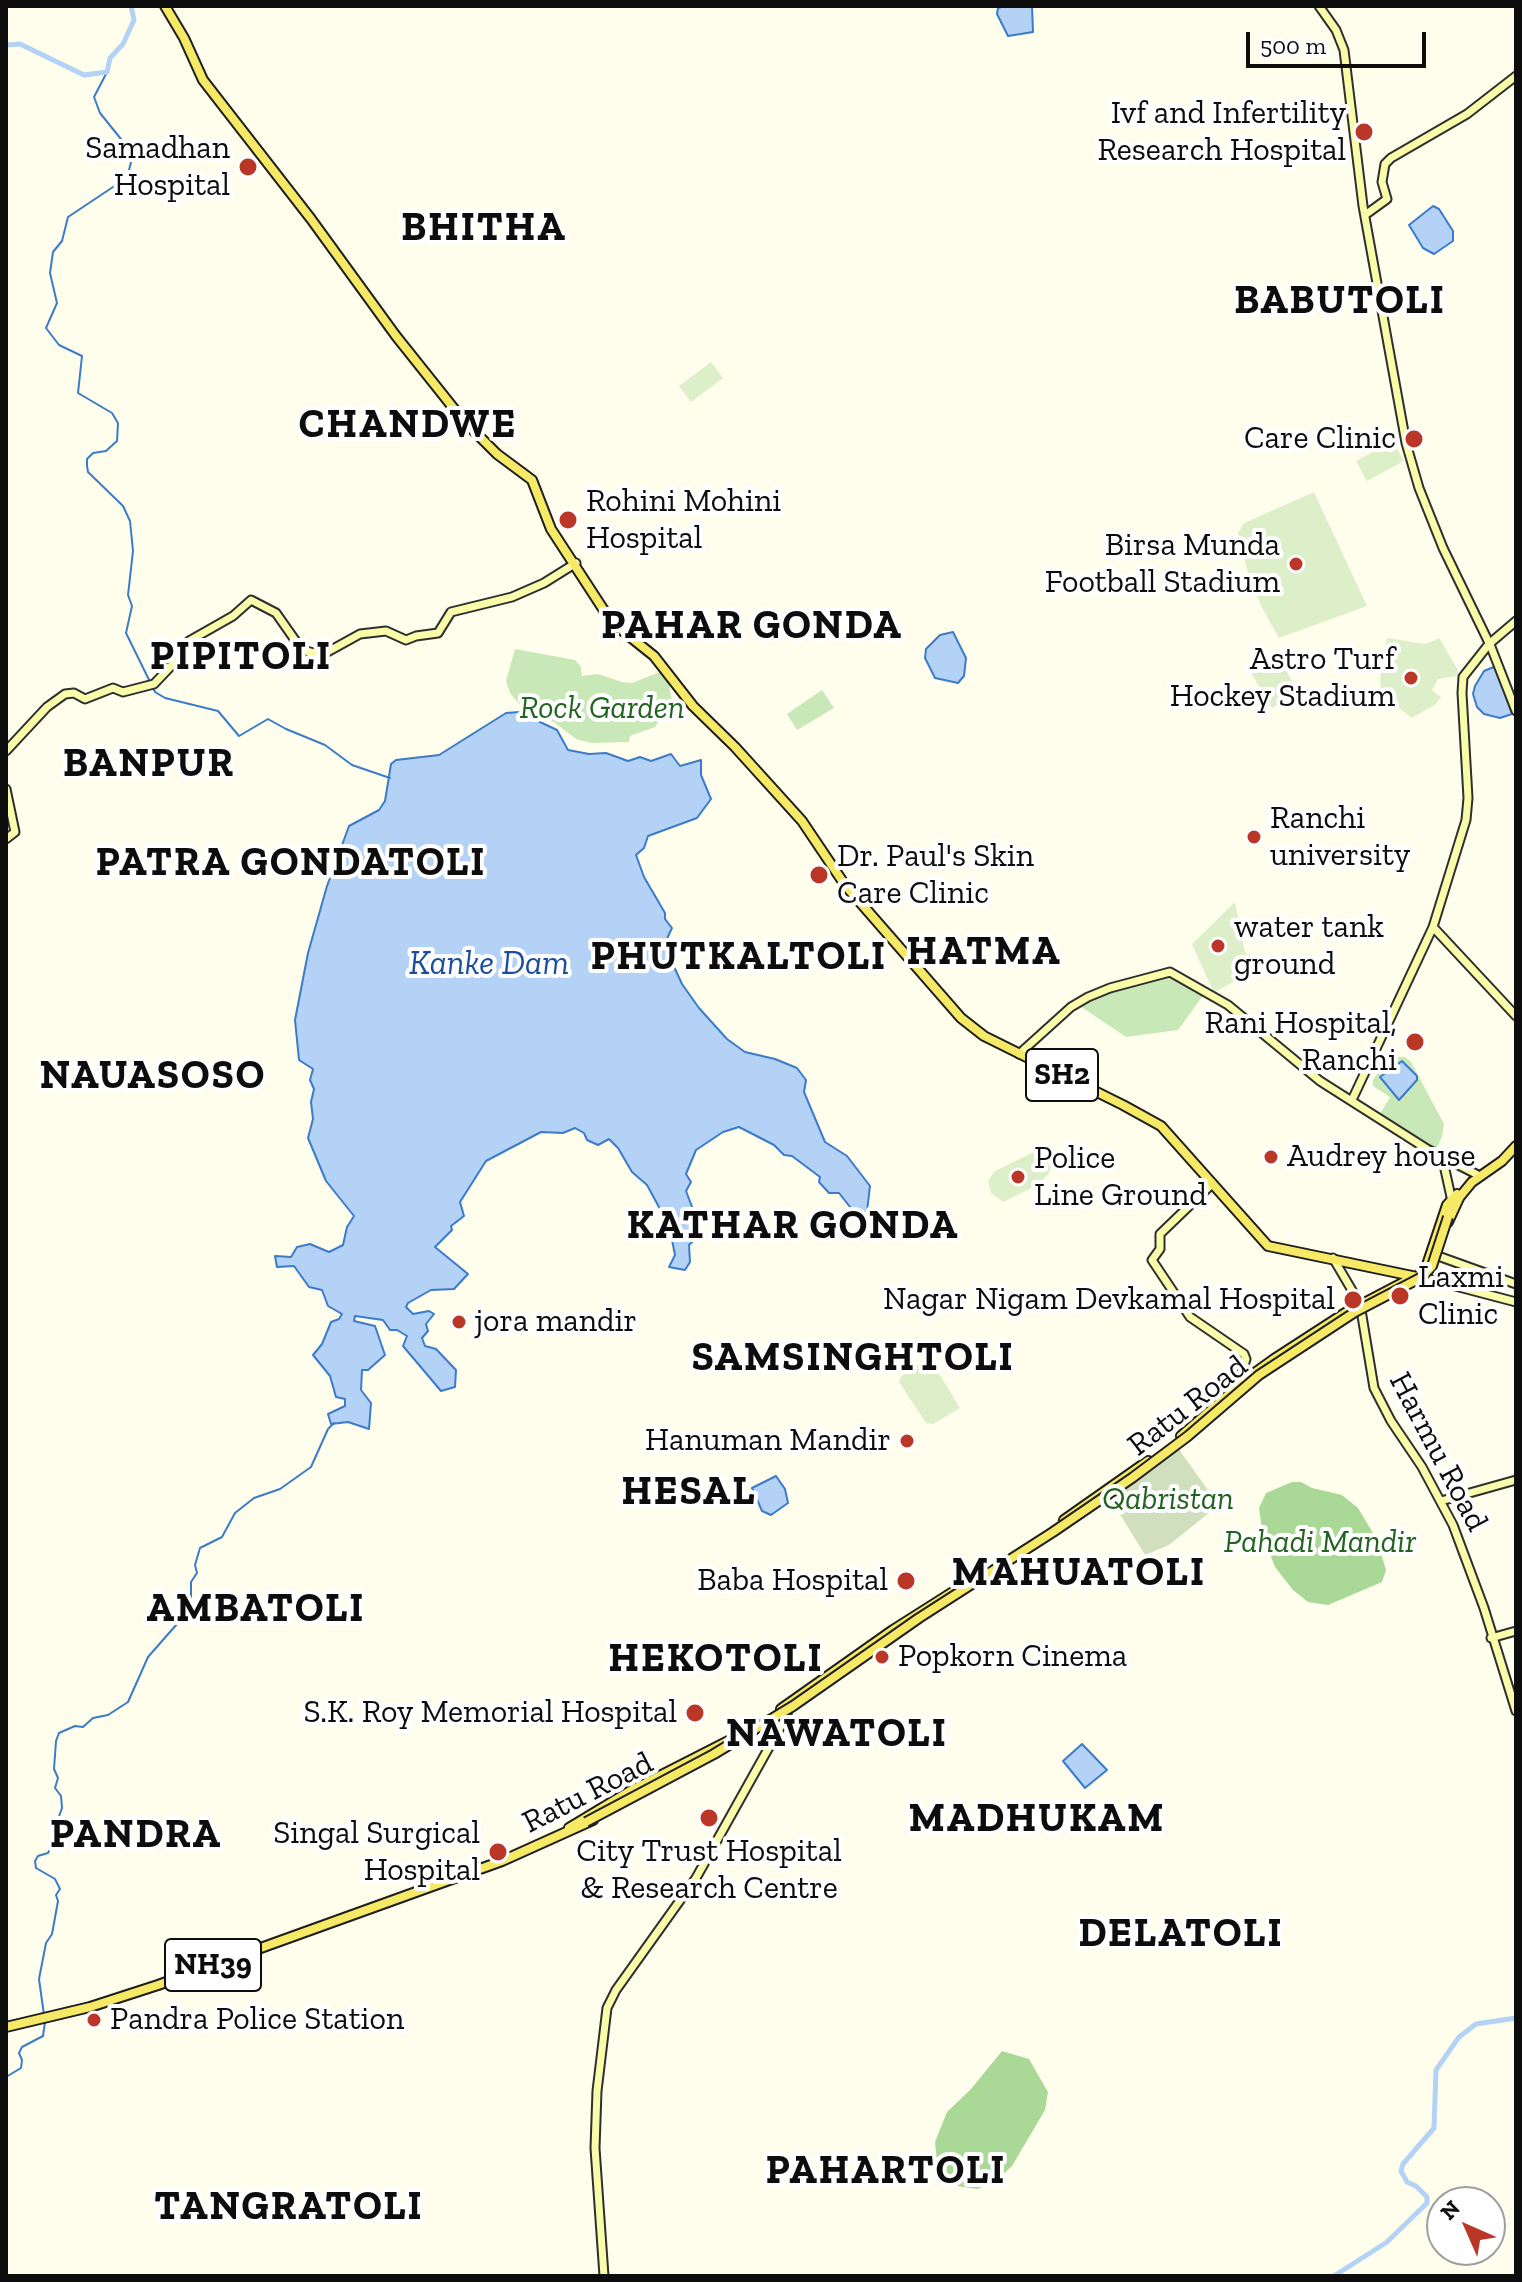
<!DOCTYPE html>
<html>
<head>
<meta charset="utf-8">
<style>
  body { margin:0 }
  #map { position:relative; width:1522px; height:2282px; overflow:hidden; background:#fffeed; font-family:"Zilla Slab",serif }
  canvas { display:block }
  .frame { position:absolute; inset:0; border:8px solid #0d0d0d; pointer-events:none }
  .north { position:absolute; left:1426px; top:2186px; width:80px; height:80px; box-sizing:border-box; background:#fff; border:2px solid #9e9e9e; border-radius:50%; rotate:315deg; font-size:22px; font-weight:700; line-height:32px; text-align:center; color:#0d0d0d }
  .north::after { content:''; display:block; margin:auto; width:28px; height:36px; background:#ba3728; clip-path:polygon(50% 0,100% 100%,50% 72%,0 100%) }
  .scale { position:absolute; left:1246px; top:32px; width:180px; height:36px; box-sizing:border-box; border:4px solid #0d0d0d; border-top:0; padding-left:10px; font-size:24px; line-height:28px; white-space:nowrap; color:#0d0d0d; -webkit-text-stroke:6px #fff; paint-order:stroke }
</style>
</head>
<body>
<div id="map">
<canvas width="1522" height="2282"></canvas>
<div class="frame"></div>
<div class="north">N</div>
<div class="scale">500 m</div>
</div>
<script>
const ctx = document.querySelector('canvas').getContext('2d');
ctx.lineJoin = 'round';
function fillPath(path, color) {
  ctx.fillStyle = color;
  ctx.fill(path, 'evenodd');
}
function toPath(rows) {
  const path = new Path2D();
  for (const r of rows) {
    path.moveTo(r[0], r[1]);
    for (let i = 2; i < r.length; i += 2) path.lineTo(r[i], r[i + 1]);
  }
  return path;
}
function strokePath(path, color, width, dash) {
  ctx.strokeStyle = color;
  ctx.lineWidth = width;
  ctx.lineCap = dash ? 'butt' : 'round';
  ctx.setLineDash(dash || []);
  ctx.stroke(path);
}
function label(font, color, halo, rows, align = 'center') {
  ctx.font = font + ' "Zilla Slab",serif';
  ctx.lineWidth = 8;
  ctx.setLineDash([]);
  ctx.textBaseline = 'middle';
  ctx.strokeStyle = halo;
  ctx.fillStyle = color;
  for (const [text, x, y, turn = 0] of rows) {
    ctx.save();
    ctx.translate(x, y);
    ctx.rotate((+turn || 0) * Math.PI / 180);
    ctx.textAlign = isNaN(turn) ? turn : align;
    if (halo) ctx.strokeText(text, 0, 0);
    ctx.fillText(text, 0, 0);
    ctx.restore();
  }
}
fillPath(toPath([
  [515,649,575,660,581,667,582,676,598,674,622,682,632,683,662,671,668,679,672,702,655,727,630,736,629,742,591,743,576,739,551,720,519,704,510,693,506,681],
  [822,690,834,708,797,730,787,714],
  [1173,975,1205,993,1178,1030,1126,1037,1080,1006,1117,988,1147,984,1164,976],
  [1398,1057,1405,1057,1411,1062,1444,1124,1442,1137,1436,1149,1380,1114,1390,1097,1373,1086,1373,1080,1383,1065]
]), '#c9e8b7');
fillPath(toPath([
  [1292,1482,1301,1482,1312,1488,1342,1495,1358,1508,1376,1538,1386,1570,1382,1582,1328,1605,1308,1602,1293,1590,1275,1567,1263,1536,1259,1508,1266,1493],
  [1002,2051,1029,2059,1048,2092,1045,2110,1012,2166,995,2182,977,2189,957,2186,950,2182,937,2161,935,2142,947,2112,971,2089]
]), '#aad897');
fillPath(toPath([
  [1178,1448,1215,1500,1212,1503,1215,1508,1169,1545,1145,1555,1110,1498]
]), '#d0e0bf');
fillPath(toPath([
  [711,362,723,378,691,402,679,386],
  [1393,441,1404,461,1367,481,1356,461],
  [1314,492,1367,606,1279,638,1261,606,1247,569,1238,533,1244,523],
  [1387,638,1426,644,1439,638,1458,670,1458,676,1438,679,1432,690,1441,697,1436,704,1412,718,1381,694,1380,678],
  [1276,652,1299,694,1272,708,1248,668],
  [1235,902,1244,948,1253,970,1214,993,1192,944],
  [1036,1151,1051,1166,1049,1173,1038,1185,1003,1202,991,1193,988,1181,995,1171],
  [929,1357,960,1408,933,1424,926,1423,899,1382,901,1377]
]), '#dcefc9');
const water = toPath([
  [1005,6,1032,6,1033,32,1008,36,997,14,998,8,1005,6],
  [1433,206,1439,209,1453,231,1453,241,1434,254,1423,248,1409,225,1433,206],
  [953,632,966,658,964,676,958,683,935,678,925,658,926,649,940,635,953,632],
  [1496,666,1512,714,1500,718,1484,714,1477,707,1473,694,1475,686,1484,671,1496,666],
  [519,712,557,730,568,750,589,754,606,753,628,761,640,757,651,761,671,754,680,766,701,760,701,775,711,799,697,818,648,836,644,848,636,855,644,877,665,913,665,919,672,928,664,945,682,984,699,1008,727,1039,745,1052,775,1059,797,1068,806,1080,804,1092,825,1142,847,1156,870,1186,867,1211,861,1221,839,1193,829,1193,819,1182,820,1177,792,1156,784,1155,774,1145,739,1127,723,1132,696,1150,686,1174,691,1182,686,1191,697,1220,696,1238,689,1245,690,1262,685,1270,669,1267,675,1255,672,1240,674,1222,670,1215,660,1209,647,1185,632,1172,618,1148,609,1139,598,1145,587,1140,584,1133,575,1128,563,1133,541,1132,486,1161,460,1202,464,1216,451,1226,452,1230,435,1247,468,1274,454,1289,431,1290,408,1303,406,1307,413,1314,429,1311,434,1314,426,1324,428,1331,422,1338,425,1346,436,1349,456,1370,455,1387,441,1391,403,1346,407,1336,397,1330,390,1330,383,1320,355,1316,354,1321,375,1326,385,1355,368,1370,362,1370,361,1390,371,1403,369,1429,348,1422,331,1424,328,1414,345,1406,345,1399,336,1397,330,1376,313,1355,322,1344,331,1322,339,1319,342,1314,328,1306,322,1290,309,1287,294,1266,277,1267,275,1256,291,1257,297,1247,310,1244,329,1252,343,1245,347,1227,354,1216,326,1181,308,1138,313,1119,311,1102,314,1089,310,1080,313,1069,299,1060,295,1020,308,953,327,886,349,826,379,810,385,801,391,764,396,760,439,755,506,713,519,712],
  [1402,1061,1417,1076,1417,1080,1399,1100,1380,1077,1402,1061],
  [776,1476,785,1489,788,1503,771,1515,762,1511,752,1488,776,1476],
  [1082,1744,1107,1770,1085,1788,1063,1761,1082,1744]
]);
fillPath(water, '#b3d2f5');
strokePath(water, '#3b7bca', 2);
strokePath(toPath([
  [107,72,94,97,100,113,133,154,129,170,119,183,68,217,62,241,53,252,50,273,57,303,46,328,59,345,82,356,78,393,112,413,118,423,117,441,106,451,93,453,87,459,87,466,88,472,123,506,130,521,133,551,128,595,132,606,126,633,155,692,165,698,218,711,239,736,268,719,286,729,325,745,352,765,390,778],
  [44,2015,39,1979,46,1943,52,1934,58,1901,56,1895,60,1889,55,1879,36,1868,35,1861,38,1856,48,1853,55,1839,56,1825,62,1808,61,1796,55,1788,58,1778,54,1769,56,1741,59,1733,75,1726,83,1727,93,1718,108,1715,128,1702,148,1657,177,1624,191,1599,191,1582,197,1573,195,1565,200,1548,222,1537,235,1513,254,1498,280,1489,311,1467,328,1429,334,1423],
  [6,2077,21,2068,22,2060,19,2053,22,2047,43,2036,45,2022]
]), '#3b7bca', 2);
strokePath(toPath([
  [6,45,20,44,84,75,107,72,110,58,123,44,134,20,131,6],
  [1334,2276,1387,2242,1427,2203,1427,2197,1416,2186,1407,2182,1401,2171,1403,2164,1434,2128,1436,2070,1459,2037,1476,2024,1516,2018]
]), '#b3d2f5', 5);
const secondary = toPath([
  [1319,6,1336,30,1344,50,1363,206,1406,443,1419,488,1443,548,1491,647,1516,711],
  [1365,215,1387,199,1382,182,1385,164,1391,158,1467,114,1516,76],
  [6,751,47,707,65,694,74,693,85,699,113,688,123,692,154,684,174,663,189,641,233,616,251,600,276,613,302,650,322,655,360,634,386,631,406,640,416,636,438,633,451,612,512,597,544,583,576,563],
  [6,789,15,832,6,839],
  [1433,927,1516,1016],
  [1019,1054,1071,1007,1088,997,1110,988,1170,972,1228,1005,1320,1081,1427,1149,1480,1176],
  [1352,1100,1433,927,1466,820,1468,798,1462,693,1463,677,1489,644,1516,621],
  [1439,1157,1444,1165,1451,1197],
  [1212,1184,1160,1234,1160,1249,1152,1260,1190,1317,1244,1354,1246,1359,1241,1376,1243,1382],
  [1438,1256,1516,1284],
  [1333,1258,1360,1304,1374,1388,1391,1421,1422,1467,1453,1525,1484,1608,1516,1711],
  [1425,1278,1516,1302],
  [1441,1501,1516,1480],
  [1491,1638,1516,1631],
  [604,2276,595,2148,597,2091,607,2008,616,1990,696,1878,787,1715,788,1708]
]);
const primary = toPath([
  [165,6,184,38,203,80,311,219,396,336,463,420,497,454,532,480,551,529,605,612,619,628,654,656,693,706,735,747,802,821,845,885,961,1018,984,1036,1123,1105,1161,1126,1268,1246,1422,1278],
  [1458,1199,1472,1182,1502,1161,1516,1146],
  [1448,1222,1460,1196],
  [1421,1272,1427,1265,1447,1205,1457,1194],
  [1181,1436,1249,1377,1274,1359,1345,1313,1406,1281],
  [1064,1520,1148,1461],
  [781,1709,893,1630,975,1578],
  [569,1828,632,1790,732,1739],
  [6,2027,90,2007,158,1985,502,1861,593,1820]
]);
strokePath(secondary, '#2f2f2f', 11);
strokePath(primary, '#1e1e1e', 12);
strokePath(secondary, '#f9fda9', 7);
strokePath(primary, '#f6e966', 8);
const primaryBridge = toPath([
  [586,1822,714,1754,793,1706,919,1618,1053,1532,1132,1478,1188,1436,1259,1375,1355,1312,1422,1277,1432,1266,1448,1217]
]);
strokePath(primaryBridge, '#1e1e1e', 12, []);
strokePath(primaryBridge, '#f6e966', 8);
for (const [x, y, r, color] of [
  [1364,132,10,"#ba3728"],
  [248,167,10,"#ba3728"],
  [1414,439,10,"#ba3728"],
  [568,520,10,"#ba3728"],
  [1296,564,8,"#ba3728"],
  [1411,678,8,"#ba3728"],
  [1254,837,8,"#ba3728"],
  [819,875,10,"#ba3728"],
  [1218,946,8,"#ba3728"],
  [1415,1042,10,"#ba3728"],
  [1271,1157,8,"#ba3728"],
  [1018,1177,8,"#ba3728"],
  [1400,1296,10,"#ba3728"],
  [1353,1300,10,"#ba3728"],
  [459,1322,8,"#ba3728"],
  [907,1441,8,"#ba3728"],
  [906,1581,10,"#ba3728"],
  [882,1657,8,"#ba3728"],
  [695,1713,10,"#ba3728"],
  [709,1818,10,"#ba3728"],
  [498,1852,10,"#ba3728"],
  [94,2020,8,"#ba3728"]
]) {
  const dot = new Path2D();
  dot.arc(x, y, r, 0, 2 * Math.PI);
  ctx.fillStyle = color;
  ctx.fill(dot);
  strokePath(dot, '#fff', 3);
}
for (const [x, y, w] of [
  [1062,1075,72],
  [213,1965,96]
]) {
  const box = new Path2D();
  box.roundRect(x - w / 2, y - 26, w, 52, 6);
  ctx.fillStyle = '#fff';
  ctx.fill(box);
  strokePath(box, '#0d0d0d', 2);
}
label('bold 30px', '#0d0d0d', null, [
  ["SH2",1062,1075],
  ["NH39",213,1965]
]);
label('32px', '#0d0d0d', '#fff', [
  ["Ivf and Infertility",1346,114],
  ["Research Hospital",1346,151],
  ["Samadhan",230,149],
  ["Hospital",230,186],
  ["Care Clinic",1396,439],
  ["Rohini Mohini",586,502,"left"],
  ["Hospital",586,539,"left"],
  ["Birsa Munda",1280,546],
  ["Football Stadium",1280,583],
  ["Astro Turf",1395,660],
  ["Hockey Stadium",1395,697],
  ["Ranchi",1270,819,"left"],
  ["university",1270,856,"left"],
  ["Dr. Paul's Skin",837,857,"left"],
  ["Care Clinic",837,894,"left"],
  ["water tank",1234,928,"left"],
  ["ground",1234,965,"left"],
  ["Rani Hospital,",1397,1024],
  ["Ranchi",1397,1061],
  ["Audrey house",1287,1157,"left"],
  ["Police",1034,1159,"left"],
  ["Line Ground",1034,1196,"left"],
  ["Laxmi",1418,1278,"left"],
  ["Clinic",1418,1315,"left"],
  ["Nagar Nigam Devkamal Hospital",1335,1300],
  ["jora mandir",475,1322,"left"],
  ["Hanuman Mandir",891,1441],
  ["Baba Hospital",888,1581],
  ["Popkorn Cinema",898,1657,"left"],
  ["S.K. Roy Memorial Hospital",677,1713],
  ["Singal Surgical",480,1834],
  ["Hospital",480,1871],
  ["City Trust Hospital",709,1852,"center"],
  ["& Research Centre",709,1889,"center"],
  ["Pandra Police Station",110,2020,"left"]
], 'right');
label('italic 32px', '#22631f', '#fff', [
  ["Rock Garden",602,709],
  ["Qabristan",1168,1500],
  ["Pahadi Mandir",1320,1543]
]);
label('32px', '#0d0d0d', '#fff', [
  ["Ratu Road",1188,1406,-38],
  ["Harmu Road",1438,1452,62],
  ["Ratu Road",588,1793,-27]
]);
label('italic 34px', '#194e9c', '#fff', [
  ["Kanke Dam",489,964]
]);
ctx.letterSpacing = '2px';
label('bold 40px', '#0d0d0d', '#fff', [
  ["BHITHA",484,229],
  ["BABUTOLI",1340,302],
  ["CHANDWE",408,426],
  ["PAHAR GONDA",752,627],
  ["PIPITOLI",241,658],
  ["BANPUR",149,765],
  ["PATRA GONDATOLI",291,864],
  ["HATMA",984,953],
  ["PHUTKALTOLI",739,958],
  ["NAUASOSO",153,1077],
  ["KATHAR GONDA",793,1227],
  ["SAMSINGHTOLI",853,1359],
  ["HESAL",689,1493],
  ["MAHUATOLI",1079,1574],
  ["AMBATOLI",256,1610],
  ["HEKOTOLI",716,1660],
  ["NAWATOLI",837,1735],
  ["MADHUKAM",1037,1820],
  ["PANDRA",136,1836],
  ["DELATOLI",1181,1935],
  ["PAHARTOLI",886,2172],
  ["TANGRATOLI",289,2208]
]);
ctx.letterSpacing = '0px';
</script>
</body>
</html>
